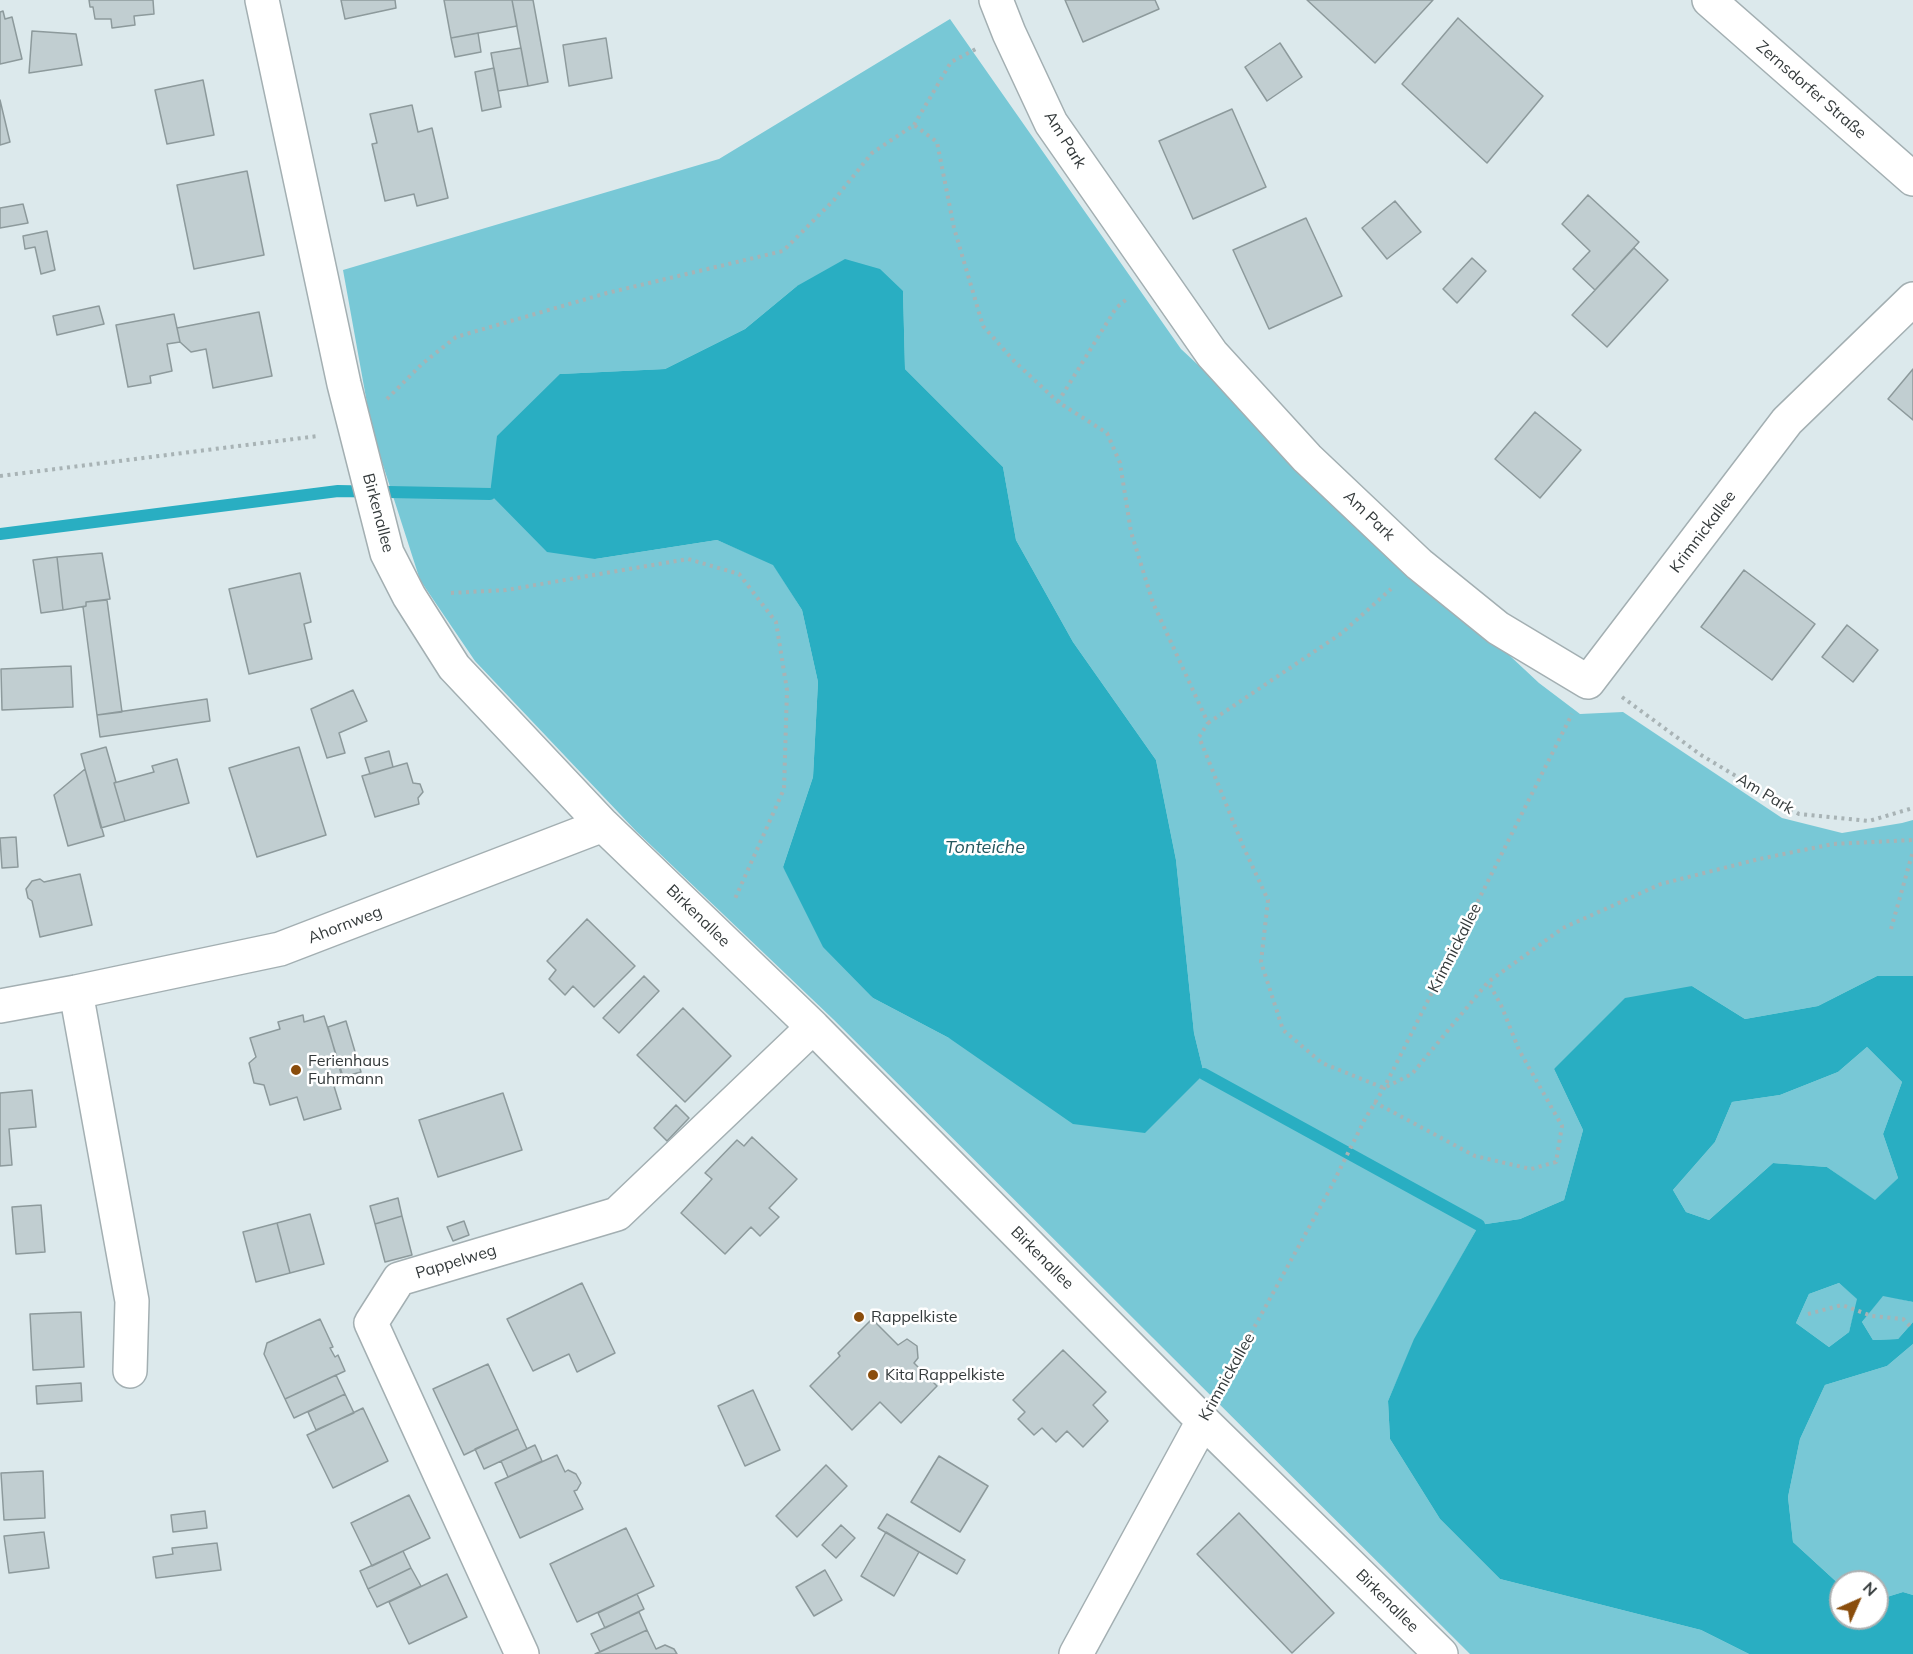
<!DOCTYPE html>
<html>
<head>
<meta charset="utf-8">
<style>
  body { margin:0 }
  #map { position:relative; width:1913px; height:1654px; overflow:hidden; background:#dce9ec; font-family:Mulish,sans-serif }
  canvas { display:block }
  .north { position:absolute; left:1829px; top:1570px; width:60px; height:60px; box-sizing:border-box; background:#fff; border:2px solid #aeb0b1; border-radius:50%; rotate:45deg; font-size:16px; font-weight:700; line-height:24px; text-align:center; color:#343a3b }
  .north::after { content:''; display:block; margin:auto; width:21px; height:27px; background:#8a4d0c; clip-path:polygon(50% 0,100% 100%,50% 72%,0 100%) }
</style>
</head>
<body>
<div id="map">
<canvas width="1913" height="1654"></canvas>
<div class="north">N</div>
</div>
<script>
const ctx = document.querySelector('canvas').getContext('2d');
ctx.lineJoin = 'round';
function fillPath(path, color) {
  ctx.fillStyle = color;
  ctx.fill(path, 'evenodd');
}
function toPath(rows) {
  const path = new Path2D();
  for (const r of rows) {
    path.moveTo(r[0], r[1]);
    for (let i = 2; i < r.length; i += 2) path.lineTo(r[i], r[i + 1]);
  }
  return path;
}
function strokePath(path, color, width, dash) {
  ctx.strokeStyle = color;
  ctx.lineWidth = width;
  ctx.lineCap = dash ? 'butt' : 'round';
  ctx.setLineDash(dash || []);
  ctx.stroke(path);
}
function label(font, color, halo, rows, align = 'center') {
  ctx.font = font + ' Mulish,sans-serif';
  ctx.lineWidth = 5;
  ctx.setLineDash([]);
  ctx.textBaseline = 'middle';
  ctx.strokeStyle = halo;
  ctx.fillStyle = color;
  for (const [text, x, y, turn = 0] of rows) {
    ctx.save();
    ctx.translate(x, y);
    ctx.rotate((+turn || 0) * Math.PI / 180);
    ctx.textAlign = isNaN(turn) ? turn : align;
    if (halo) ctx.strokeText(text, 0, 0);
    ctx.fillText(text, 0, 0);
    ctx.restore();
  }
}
fillPath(toPath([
  [950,19,1181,349,1539,683,1580,714,1623,712,1782,818,1842,833,1902,823,1913,820,1913,976,1877,976,1818,1006,1745,1019,1692,986,1554,1069,1583,1130,1564,1200,1520,1219,1479,1225,1415,1339,1388,1401,1390,1439,1440,1519,1500,1579,1701,1630,1749,1654,1470,1654,833,1019,636,831,475,661,420,580,372,431,343,270,719,159],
  [797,286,903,291,905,369,1003,467,1016,540,1073,642,1156,760,1176,860,1194,1033,1204,1074,949,1038,873,998,783,867,813,777,818,682,802,610,773,564,717,540,595,559,560,374,665,369,745,329],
  [1867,1047,1902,1082,1883,1134,1898,1178,1875,1201,1827,1167,1773,1163,1709,1220,1686,1212,1673,1190,1715,1142,1732,1102,1780,1095,1838,1072],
  [1839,1283,1858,1299,1849,1332,1829,1347,1796,1323,1809,1294],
  [1883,1295,1913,1302,1913,1322,1898,1339,1873,1340,1862,1322],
  [1913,1344,1913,1595,1903,1592,1877,1600,1877,1582,1841,1582,1841,1586,1793,1542,1788,1497,1800,1439,1825,1385,1887,1366]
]), '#78c8d6');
fillPath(toPath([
  [845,259,880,269,903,291,905,369,1003,467,1016,540,1073,642,1156,760,1176,860,1194,1033,1204,1074,1145,1133,1073,1124,949,1038,873,998,823,947,783,867,813,777,818,682,802,610,773,565,717,540,595,559,547,552,490,494,497,436,560,374,665,369,745,329,797,286],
  [1877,976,1913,976,1913,1302,1883,1296,1862,1322,1873,1340,1898,1339,1913,1322,1913,1344,1887,1366,1825,1385,1800,1439,1788,1497,1793,1542,1841,1586,1841,1618,1877,1618,1877,1600,1903,1592,1913,1595,1913,1654,1749,1654,1701,1630,1500,1579,1440,1519,1390,1439,1388,1401,1414,1339,1479,1225,1520,1219,1564,1200,1583,1130,1554,1069,1625,998,1692,986,1745,1019,1818,1006],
  [1867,1047,1902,1082,1883,1134,1898,1178,1875,1200,1827,1167,1773,1163,1709,1220,1686,1212,1673,1190,1715,1142,1732,1102,1780,1095,1838,1072],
  [1839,1283,1857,1299,1849,1332,1829,1347,1796,1323,1809,1294]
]), '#29aec2');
strokePath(toPath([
  [0,534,338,491,490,494],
  [1204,1074,1479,1225]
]), '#29aec2', 12);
const building = toPath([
  [89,0,153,0,154,14,134,16,135,25,112,28,111,19,95,19,93,7,90,7,89,0],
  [341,0,395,0,396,8,345,19,341,0],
  [444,0,512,0,517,26,451,38,444,0],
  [512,0,533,0,548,82,528,86,512,0],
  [1065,0,1155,0,1159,9,1083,42,1065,0],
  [1307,0,1433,0,1375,63,1307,0],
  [3,11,5,19,12,17,22,59,0,64,0,12,3,11],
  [1458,18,1543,96,1487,163,1402,84,1458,18],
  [32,31,76,34,82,65,29,73,32,31],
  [478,33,481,52,455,57,451,38,478,33],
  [606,38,612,78,569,86,563,45,606,38],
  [1280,43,1302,77,1267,101,1245,67,1280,43],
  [521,48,528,86,498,91,491,53,521,48],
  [494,68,501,107,482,111,475,72,494,68],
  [203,80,214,135,167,144,155,90,203,80],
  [0,100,10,142,0,145,0,100],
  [412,105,418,132,432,128,448,198,417,206,414,194,385,201,372,144,377,143,370,114,412,105],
  [1232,109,1266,187,1193,219,1159,141,1232,109],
  [247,171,264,255,194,269,177,185,247,171],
  [1588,195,1639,242,1595,290,1573,269,1590,251,1562,224,1588,195],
  [1395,201,1421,232,1387,259,1362,228,1395,201],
  [23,204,28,223,0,228,0,208,23,204],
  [1306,218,1342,296,1269,329,1233,250,1306,218],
  [47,231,55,270,41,274,35,247,25,249,23,236,47,231],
  [1634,248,1668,280,1607,347,1572,315,1634,248],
  [1472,258,1486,271,1457,303,1443,289,1472,258],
  [99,306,104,324,57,335,53,316,99,306],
  [259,312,272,376,213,388,206,349,191,352,180,342,177,328,259,312],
  [174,314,180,342,167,344,172,371,150,376,151,383,128,387,116,325,174,314],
  [1913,369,1913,420,1888,399,1913,369],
  [1535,412,1581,450,1540,498,1495,459,1535,412],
  [102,553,110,599,86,602,86,606,63,610,57,557,102,553],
  [57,557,63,610,41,613,33,560,57,557],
  [1744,570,1815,624,1772,680,1701,627,1744,570],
  [300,573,311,622,304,624,312,659,249,674,229,589,300,573],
  [107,600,122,712,97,715,83,607,86,606,86,602,107,600],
  [1847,625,1878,650,1853,682,1822,657,1847,625],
  [71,666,73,707,2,710,1,669,71,666],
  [353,690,367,721,339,733,345,753,327,758,311,709,353,690],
  [207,699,210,721,100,737,97,715,207,699],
  [106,747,116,782,114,783,125,821,101,828,81,754,106,747],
  [299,747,326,835,257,857,229,768,299,747],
  [389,751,393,767,370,774,365,758,389,751],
  [177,759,189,803,125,821,114,783,154,772,152,766,177,759],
  [407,763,413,783,420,784,423,792,418,798,419,804,375,817,362,776,407,763],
  [85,769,104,836,68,846,54,795,85,769],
  [16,837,18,867,2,868,0,838,16,837],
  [80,874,92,925,40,937,32,901,28,898,26,889,32,881,40,879,44,882,80,874],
  [587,919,635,966,594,1007,573,986,565,995,549,979,556,970,547,961,587,919],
  [644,976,659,991,619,1033,603,1018,644,976],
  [683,1008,731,1056,685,1102,637,1055,683,1008],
  [303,1015,304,1022,324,1016,345,1083,334,1086,341,1109,304,1120,297,1097,270,1105,264,1085,254,1083,249,1063,256,1057,250,1038,280,1029,278,1022,303,1015],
  [346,1021,361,1072,342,1077,328,1027,346,1021],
  [32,1090,36,1127,9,1129,12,1165,0,1166,0,1093,32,1090],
  [503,1093,522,1150,438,1177,419,1120,503,1093],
  [676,1105,689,1118,667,1141,654,1128,676,1105],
  [752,1137,797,1179,769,1208,779,1217,760,1236,751,1227,725,1254,681,1213,712,1179,705,1173,737,1140,744,1146,752,1137],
  [398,1198,402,1216,375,1224,370,1206,398,1198],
  [41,1205,45,1252,16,1254,12,1207,41,1205],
  [310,1214,324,1264,290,1273,277,1223,310,1214],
  [402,1216,412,1255,385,1262,375,1224,402,1216],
  [464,1221,469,1235,453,1241,447,1227,464,1221],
  [277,1223,290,1273,256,1282,243,1232,277,1223],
  [582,1283,615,1353,577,1372,569,1354,533,1371,507,1319,582,1283],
  [81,1312,84,1367,33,1370,30,1314,81,1312],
  [320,1319,333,1347,330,1348,335,1357,338,1355,345,1371,285,1399,264,1354,267,1343,320,1319],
  [872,1319,898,1345,907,1339,917,1346,918,1358,914,1363,937,1386,901,1423,880,1402,852,1430,810,1386,840,1356,838,1353,872,1319],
  [1063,1350,1106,1392,1093,1405,1108,1421,1083,1447,1067,1431,1056,1442,1042,1428,1034,1435,1018,1419,1025,1412,1013,1400,1063,1350],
  [488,1364,518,1429,464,1455,433,1389,488,1364],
  [336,1375,345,1394,294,1418,285,1399,336,1375],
  [81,1383,82,1401,37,1404,36,1386,81,1383],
  [753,1390,780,1450,745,1466,718,1406,753,1390],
  [345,1394,354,1413,316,1430,308,1412,345,1394],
  [363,1408,388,1461,333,1488,307,1435,363,1408],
  [518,1429,527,1449,484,1469,475,1449,518,1429],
  [535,1445,542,1461,508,1477,501,1461,535,1445],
  [557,1455,565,1472,568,1470,576,1474,581,1483,577,1490,574,1491,583,1509,520,1538,495,1483,557,1455],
  [939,1456,988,1486,960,1532,911,1502,939,1456],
  [826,1465,847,1486,797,1537,776,1516,826,1465],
  [43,1471,45,1518,4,1520,1,1473,43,1471],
  [409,1495,430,1538,372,1566,351,1523,409,1495],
  [205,1511,207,1528,173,1532,171,1515,205,1511],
  [1239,1513,1334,1613,1292,1653,1197,1554,1239,1513],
  [887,1514,965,1560,957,1574,878,1528,887,1514],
  [841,1525,855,1538,836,1558,822,1545,841,1525],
  [626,1528,654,1586,577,1622,550,1564,626,1528],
  [44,1532,49,1568,9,1573,4,1536,44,1532],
  [886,1532,919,1552,894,1596,861,1576,886,1532],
  [217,1543,221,1570,156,1578,153,1557,173,1554,172,1548,217,1543],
  [403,1551,411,1568,368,1589,360,1571,403,1551],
  [411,1568,421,1586,377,1607,368,1589,411,1568],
  [825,1570,842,1600,814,1616,796,1587,825,1570],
  [447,1574,467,1617,409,1644,389,1602,447,1574],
  [637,1594,644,1609,605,1628,598,1613,637,1594],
  [639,1612,647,1630,600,1652,591,1634,639,1612],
  [647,1630,656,1649,665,1645,674,1649,677,1654,595,1654,647,1630]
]);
fillPath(building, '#c1ced1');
strokePath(building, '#8d9a9c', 1.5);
const minor = toPath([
  [262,0,344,384,387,553,409,596,454,667,603,825,813,1027,1203,1421,1441,1654],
  [996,0,1009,33,1051,123,1212,354,1307,458,1419,564,1498,628,1588,682,1787,421,1913,299],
  [1709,0,1913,179],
  [76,992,132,1301,130,1371],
  [0,1006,76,992,280,949,603,825],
  [522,1654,371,1323,399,1279,617,1214,813,1027],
  [1076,1654,1203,1421]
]);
strokePath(minor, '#a3afb2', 36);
strokePath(toPath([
  [914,125,951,62,976,49],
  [387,399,422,364,456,337,607,293,783,251,834,200,872,153,914,125,937,142,954,228,983,326,1014,361,1058,402,1107,433,1120,463,1131,532,1153,603,1208,723,1199,737,1243,846,1268,900,1261,962,1283,1030,1322,1063,1384,1088,1412,1074,1488,982,1563,928,1661,884,1759,859,1833,844,1913,840],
  [1058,402,1116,308,1127,299],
  [0,476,318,436],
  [451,593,506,590,688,559,739,574,776,622,787,690,784,789,734,901],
  [1622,697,1701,755,1799,814,1869,821,1913,808],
  [1208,723,1342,633,1391,589],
  [1891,929,1913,851],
  [1374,1102,1475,1156,1531,1169,1556,1162,1562,1126,1519,1050,1501,1005,1488,982],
  [1808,1314,1842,1305,1872,1316,1903,1319,1913,1329],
  [1222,1386,1329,1191,1365,1119,1384,1088,1572,714]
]), '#a8b3b5', 4, [3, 4.5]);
strokePath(minor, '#fff', 33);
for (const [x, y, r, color] of [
  [296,1070,6,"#8a4d0c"],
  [859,1317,6,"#8a4d0c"],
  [873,1375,6,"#8a4d0c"]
]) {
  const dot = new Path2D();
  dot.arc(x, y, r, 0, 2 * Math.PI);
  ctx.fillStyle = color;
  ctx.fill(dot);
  strokePath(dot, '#fff', 2);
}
label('16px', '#343a3b', '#fff', [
  ["Zernsdorfer Straße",1811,90,41],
  ["Am Park",1065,140,58],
  ["Birkenallee",378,513,75],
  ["Am Park",1369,516,44],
  ["Krimnickallee",1703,532,-53],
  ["Am Park",1765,794,31],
  ["Birkenallee",698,916,44],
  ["Ahornweg",345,925,-21],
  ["Krimnickallee",1455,948,-63],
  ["Birkenallee",1042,1258,45],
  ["Pappelweg",456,1262,-17],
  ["Krimnickallee",1227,1377,-61],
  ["Birkenallee",1387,1601,45]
]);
label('16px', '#343a3b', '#fff', [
  ["Ferienhaus",308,1061],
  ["Fuhrmann",308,1079],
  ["Rappelkiste",871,1317],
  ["Kita Rappelkiste",885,1375]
], 'left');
label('italic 18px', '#23575f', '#fff', [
  ["Tonteiche",985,848]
]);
</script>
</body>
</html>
